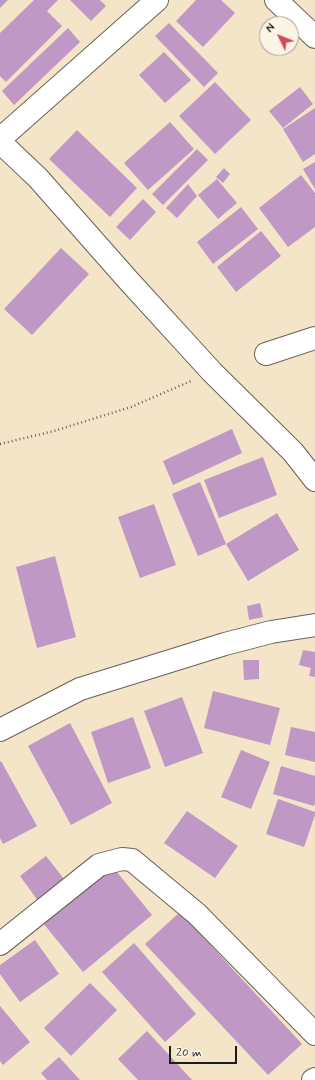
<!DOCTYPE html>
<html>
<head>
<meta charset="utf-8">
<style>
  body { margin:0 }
  #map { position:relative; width:315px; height:1080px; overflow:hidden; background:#f4e4c8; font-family:Mynerve,sans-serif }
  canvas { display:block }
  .north { position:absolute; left:259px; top:16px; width:40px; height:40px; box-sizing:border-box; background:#fcf5e5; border:1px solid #a29e95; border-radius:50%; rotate:313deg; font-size:11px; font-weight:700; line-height:16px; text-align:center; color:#1c1c1c }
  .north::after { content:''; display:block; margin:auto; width:14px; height:18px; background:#d1495b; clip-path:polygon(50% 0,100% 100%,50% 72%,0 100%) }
  .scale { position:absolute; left:169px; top:1046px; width:68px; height:18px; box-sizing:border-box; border:2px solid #1c1c1c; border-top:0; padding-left:5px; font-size:12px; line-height:14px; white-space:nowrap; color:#1c1c1c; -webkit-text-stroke:3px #fcf5e5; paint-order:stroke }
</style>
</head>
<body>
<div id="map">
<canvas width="315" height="1080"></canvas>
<div class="north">N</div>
<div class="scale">20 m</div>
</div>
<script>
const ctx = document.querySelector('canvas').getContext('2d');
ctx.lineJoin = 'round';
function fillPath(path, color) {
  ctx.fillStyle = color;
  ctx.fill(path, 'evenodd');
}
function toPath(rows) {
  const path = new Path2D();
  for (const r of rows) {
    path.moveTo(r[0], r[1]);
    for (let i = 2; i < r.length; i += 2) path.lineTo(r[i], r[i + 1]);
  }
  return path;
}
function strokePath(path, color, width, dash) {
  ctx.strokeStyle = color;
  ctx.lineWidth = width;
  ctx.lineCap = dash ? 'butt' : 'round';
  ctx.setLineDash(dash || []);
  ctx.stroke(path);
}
fillPath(toPath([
  [0,0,8,0,0,8],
  [34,0,58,0,47,11,62,26,6,82,0,76,0,33],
  [70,0,100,0,106,6,91,21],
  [196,0,221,0,235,13,203,47,176,21],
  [169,23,218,73,204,87,155,36],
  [68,28,80,42,14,105,2,91],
  [164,52,191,80,165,103,139,75],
  [215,82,251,120,215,154,179,116],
  [300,87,313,104,283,128,269,111],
  [315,108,315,154,303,162,283,129],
  [170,122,194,149,148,190,124,163],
  [77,130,137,188,110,217,49,159],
  [197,149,208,160,163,205,152,194],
  [315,162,315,189,303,169],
  [224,168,230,174,223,183,216,177],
  [301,175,315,193,315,227,288,247,259,208],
  [217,179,237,203,218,219,198,195],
  [188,184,197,196,177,218,166,208],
  [143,199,156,212,130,240,116,227],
  [241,207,258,229,213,264,197,242],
  [261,231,281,256,236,292,217,267],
  [61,248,89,274,32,335,4,309],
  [232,429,242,453,173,485,163,461],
  [263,457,277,495,219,518,204,480],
  [200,482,226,544,198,556,172,494],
  [154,504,176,565,140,578,118,517],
  [277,513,299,550,248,581,226,544],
  [55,556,76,637,37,648,16,567],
  [260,603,263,617,249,620,247,606],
  [303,650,315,652,315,677,309,676,311,668,299,665],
  [243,660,259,660,259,679,244,680],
  [213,691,280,708,270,745,204,728],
  [182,697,203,753,165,767,144,711],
  [133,717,151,768,108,783,91,732],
  [70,723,112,803,71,825,28,746],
  [291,727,315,732,315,762,285,755],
  [241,750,270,762,251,809,221,797],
  [1,761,37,826,3,844,0,838,0,762],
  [281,766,315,776,315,803,314,806,273,794],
  [278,799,315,812,315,815,304,847,266,834],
  [187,811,238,846,215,878,164,843],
  [46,856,68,884,41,905,20,876],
  [112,866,152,915,83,972,43,923],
  [180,912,302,1044,268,1075,145,944],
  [35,940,59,974,20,1002,0,974,0,965],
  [134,943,196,1014,165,1042,102,972],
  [90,983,117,1010,71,1056,44,1028],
  [0,1006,30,1042,3,1065,0,1061],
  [147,1031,192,1080,138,1080,118,1059],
  [59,1057,80,1080,47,1080,41,1073]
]), '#bf98c5');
const street = toPath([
  [276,0,315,37],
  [0,139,157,0],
  [0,142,38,178,128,280,212,372,293,452,315,480],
  [266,354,315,338],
  [0,730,80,689,225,644,271,632,315,625],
  [0,944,99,865,122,859,132,860,197,914,315,1034],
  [313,1080,315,1079]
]);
strokePath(street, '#686258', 24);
strokePath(toPath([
  [0,444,54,431,131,407,191,381]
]), '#686258', 2.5, [1, 3]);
strokePath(street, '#fff', 22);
</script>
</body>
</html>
